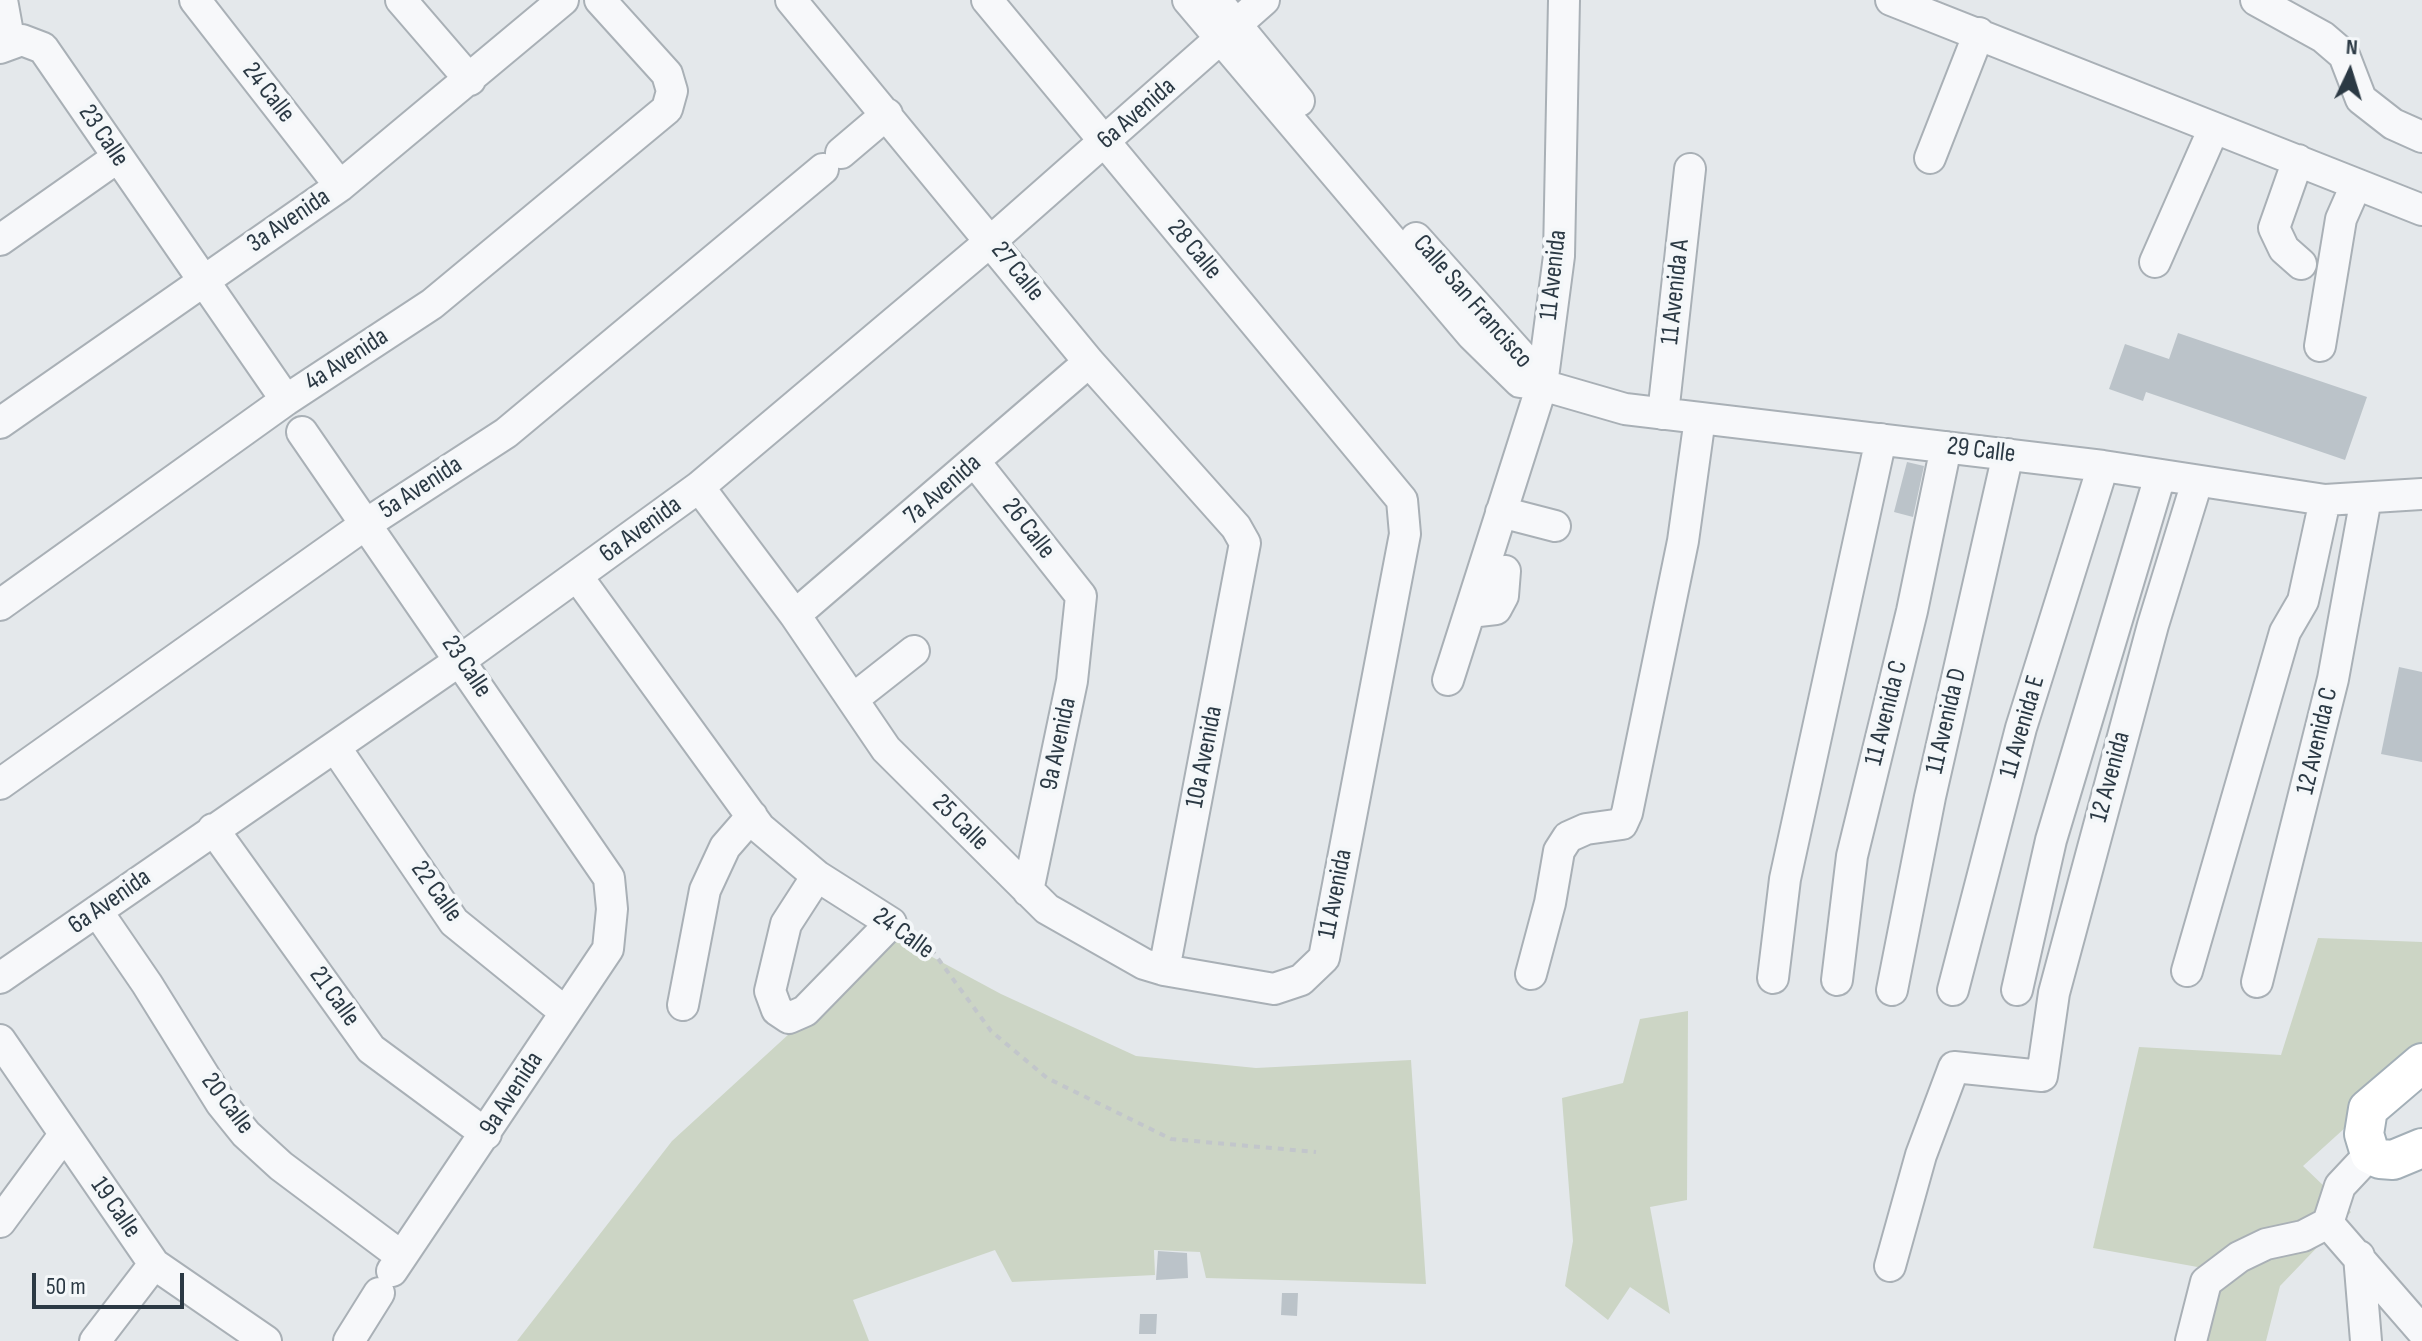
<!DOCTYPE html>
<html>
<head>
<meta charset="utf-8">
<style>
  body { margin:0 }
  #map { position:relative; width:2422px; height:1341px; overflow:hidden; background:#e4e8eb; font-family:"Sofia Sans Condensed",sans-serif }
  canvas { display:block }
  .north { position:absolute; left:2310px; top:32px; width:80px; height:80px; -webkit-text-stroke:6px #f4f7f9; paint-order:stroke; rotate:4deg; font-size:22px; font-weight:700; line-height:32px; text-align:center; color:#2b3944 }
  .north::after { content:''; display:block; margin:auto; width:28px; height:36px; background:#2b3944; clip-path:polygon(50% 0,100% 100%,50% 72%,0 100%) }
  .scale { position:absolute; left:32px; top:1273px; width:152px; height:36px; box-sizing:border-box; border:4px solid #2b3944; border-top:0; padding-left:10px; font-size:24px; line-height:28px; white-space:nowrap; color:#2b3944; -webkit-text-stroke:6px #f4f7f9; paint-order:stroke }
</style>
</head>
<body>
<div id="map">
<canvas width="2422" height="1341"></canvas>
<div class="north">N</div>
<div class="scale">50 m</div>
</div>
<script>
const ctx = document.querySelector('canvas').getContext('2d');
ctx.lineJoin = 'round';
function fillPath(path, color) {
  ctx.fillStyle = color;
  ctx.fill(path, 'evenodd');
}
function toPath(rows) {
  const path = new Path2D();
  for (const r of rows) {
    path.moveTo(r[0], r[1]);
    for (let i = 2; i < r.length; i += 2) path.lineTo(r[i], r[i + 1]);
  }
  return path;
}
function strokePath(path, color, width, dash) {
  ctx.strokeStyle = color;
  ctx.lineWidth = width;
  ctx.lineCap = dash ? 'butt' : 'round';
  ctx.setLineDash(dash || []);
  ctx.stroke(path);
}
function label(font, color, halo, rows, align = 'center') {
  ctx.font = font + ' "Sofia Sans Condensed",sans-serif';
  ctx.lineWidth = 8;
  ctx.setLineDash([]);
  ctx.textBaseline = 'middle';
  ctx.strokeStyle = halo;
  ctx.fillStyle = color;
  for (const [text, x, y, turn = 0] of rows) {
    ctx.save();
    ctx.translate(x, y);
    ctx.rotate((+turn || 0) * Math.PI / 180);
    ctx.textAlign = isNaN(turn) ? turn : align;
    if (halo) ctx.strokeText(text, 0, 0);
    ctx.fillText(text, 0, 0);
    ctx.restore();
  }
}
fillPath(toPath([
  [895,937,1001,994,1136,1056,1256,1068,1411,1060,1426,1284,1206,1278,1200,1252,1154,1250,1155,1275,1012,1282,995,1250,853,1300,869,1341,517,1341,672,1141],
  [2318,938,2422,942,2422,1058,2303,1166,2351,1212,2280,1286,2266,1341,2186,1341,2203,1268,2093,1248,2139,1047,2281,1055],
  [1688,1011,1687,1200,1650,1207,1670,1314,1630,1287,1608,1320,1565,1286,1573,1241,1562,1098,1623,1083,1640,1019]
]), '#ccd5c5');
fillPath(toPath([
  [2178,333,2367,397,2345,460,2146,392,2143,401,2109,389,2125,344,2169,359],
  [1907,462,1924,466,1913,517,1894,512],
  [2399,667,2422,672,2422,762,2381,754],
  [1158,1251,1187,1253,1188,1278,1156,1280],
  [1282,1293,1298,1293,1297,1316,1281,1315],
  [1140,1314,1157,1314,1156,1334,1139,1334]
]), '#bbc3c9');
const minor = toPath([
  [2,0,10,44],
  [195,0,340,186],
  [401,0,470,80],
  [791,0,1089,362,1236,527,1245,543,1164,970],
  [1188,0,1472,335,1520,382,1542,385,1625,409,2103,466,2325,500,2422,494],
  [1216,0,1299,101],
  [1891,0,2422,210],
  [2256,0,2323,37,2344,55,2361,99,2393,124,2422,137],
  [0,48,22,40,43,48,286,400],
  [841,153,887,114],
  [1930,158,1979,33],
  [2298,160,2274,228,2284,249,2301,264],
  [1416,238,1533,369],
  [0,240,118,157],
  [2155,262,2214,128],
  [2320,346,2341,219,2356,185],
  [1663,414,1690,169],
  [0,423,340,186,563,0],
  [302,432,609,878,612,909,608,949,392,1271],
  [975,462,1081,596,1072,681,1028,891],
  [699,487,795,615,886,749,1047,909,1144,964,1164,970,1274,989,1301,980,1324,958,1405,534,1402,500,987,0],
  [1501,512,1555,526],
  [577,576,760,828,817,876,891,923,805,1011,789,1018,777,1010,770,991,786,924,817,876],
  [0,605,286,400,432,304,667,109,672,91,667,74,600,0],
  [1470,612,1496,609,1503,596,1505,571],
  [795,615,1089,362],
  [1448,680,1542,385,1559,256,1564,0],
  [853,699,914,651],
  [335,747,454,922,565,1012],
  [0,784,366,524,506,433,823,169],
  [213,829,371,1049,486,1134],
  [97,911,147,984,221,1103,246,1134,281,1166,401,1256],
  [2187,971,2285,632,2303,601,2325,500],
  [1531,974,1550,903,1559,851,1568,837,1586,829,1622,824,1627,813,1683,541,1700,418],
  [0,978,462,659,699,487,992,240,1264,0],
  [1773,978,1785,879,1881,439],
  [1837,980,1852,856,1912,611,1946,447],
  [2257,982,2333,679,2366,498],
  [1892,990,1930,797,2008,454],
  [1953,990,2021,728,2103,466],
  [2017,990,2051,840,2160,476],
  [683,1005,705,890,725,847,752,816],
  [0,1040,154,1264,266,1341],
  [0,1222,64,1135],
  [2328,1223,2422,1331],
  [2359,1256,2366,1341],
  [1890,1266,1921,1155,1954,1067,2042,1076,2054,993,2153,625,2197,482],
  [95,1341,154,1264],
  [349,1341,379,1293],
  [2191,1341,2206,1282,2239,1257,2266,1244,2303,1236,2328,1223,2340,1186,2370,1154]
]);
const major = toPath([
  [2422,1063,2368,1109,2364,1134,2370,1154,2380,1159,2393,1160,2422,1148]
]);
strokePath(minor, '#a9b0b6', 34);
strokePath(major, '#a3afb7', 42);
strokePath(toPath([
  [911,936,931,949,991,1031,1047,1078,1171,1139,1316,1152]
]), '#c2c6cb', 4, [6, 6]);
strokePath(minor, '#f7f8fa', 30);
strokePath(major, '#fff', 38);
label('26px', '#2b3944', '#f4f7f9', [
  ["24 Calle",268,93,52],
  ["6a Avenida",1137,114,-41],
  ["23 Calle",103,136,56],
  ["3a Avenida",289,221,-34],
  ["28 Calle",1194,250,50],
  ["27 Calle",1017,272,51],
  ["11 Avenida",1554,275,-84],
  ["11 Avenida A",1676,292,-84],
  ["Calle San Francisco",1472,302,49],
  ["4a Avenida",347,360,-33],
  ["29 Calle",1981,451,7],
  ["5a Avenida",421,488,-33],
  ["7a Avenida",943,490,-41],
  ["26 Calle",1028,529,52],
  ["6a Avenida",641,530,-36],
  ["23 Calle",466,667,56],
  ["11 Avenida C",1887,713,-76],
  ["11 Avenida D",1947,721,-77],
  ["11 Avenida E",2023,727,-74],
  ["12 Avenida C",2318,741,-77],
  ["9a Avenida",1059,744,-78],
  ["10a Avenida",1205,757,-79],
  ["12 Avenida",2111,777,-75],
  ["25 Calle",960,823,45],
  ["22 Calle",436,892,54],
  ["11 Avenida",1336,894,-79],
  ["6a Avenida",110,902,-35],
  ["24 Calle",903,934,36],
  ["21 Calle",334,997,54],
  ["9a Avenida",512,1094,-57],
  ["20 Calle",227,1104,53],
  ["19 Calle",115,1208,55]
]);
</script>
</body>
</html>
